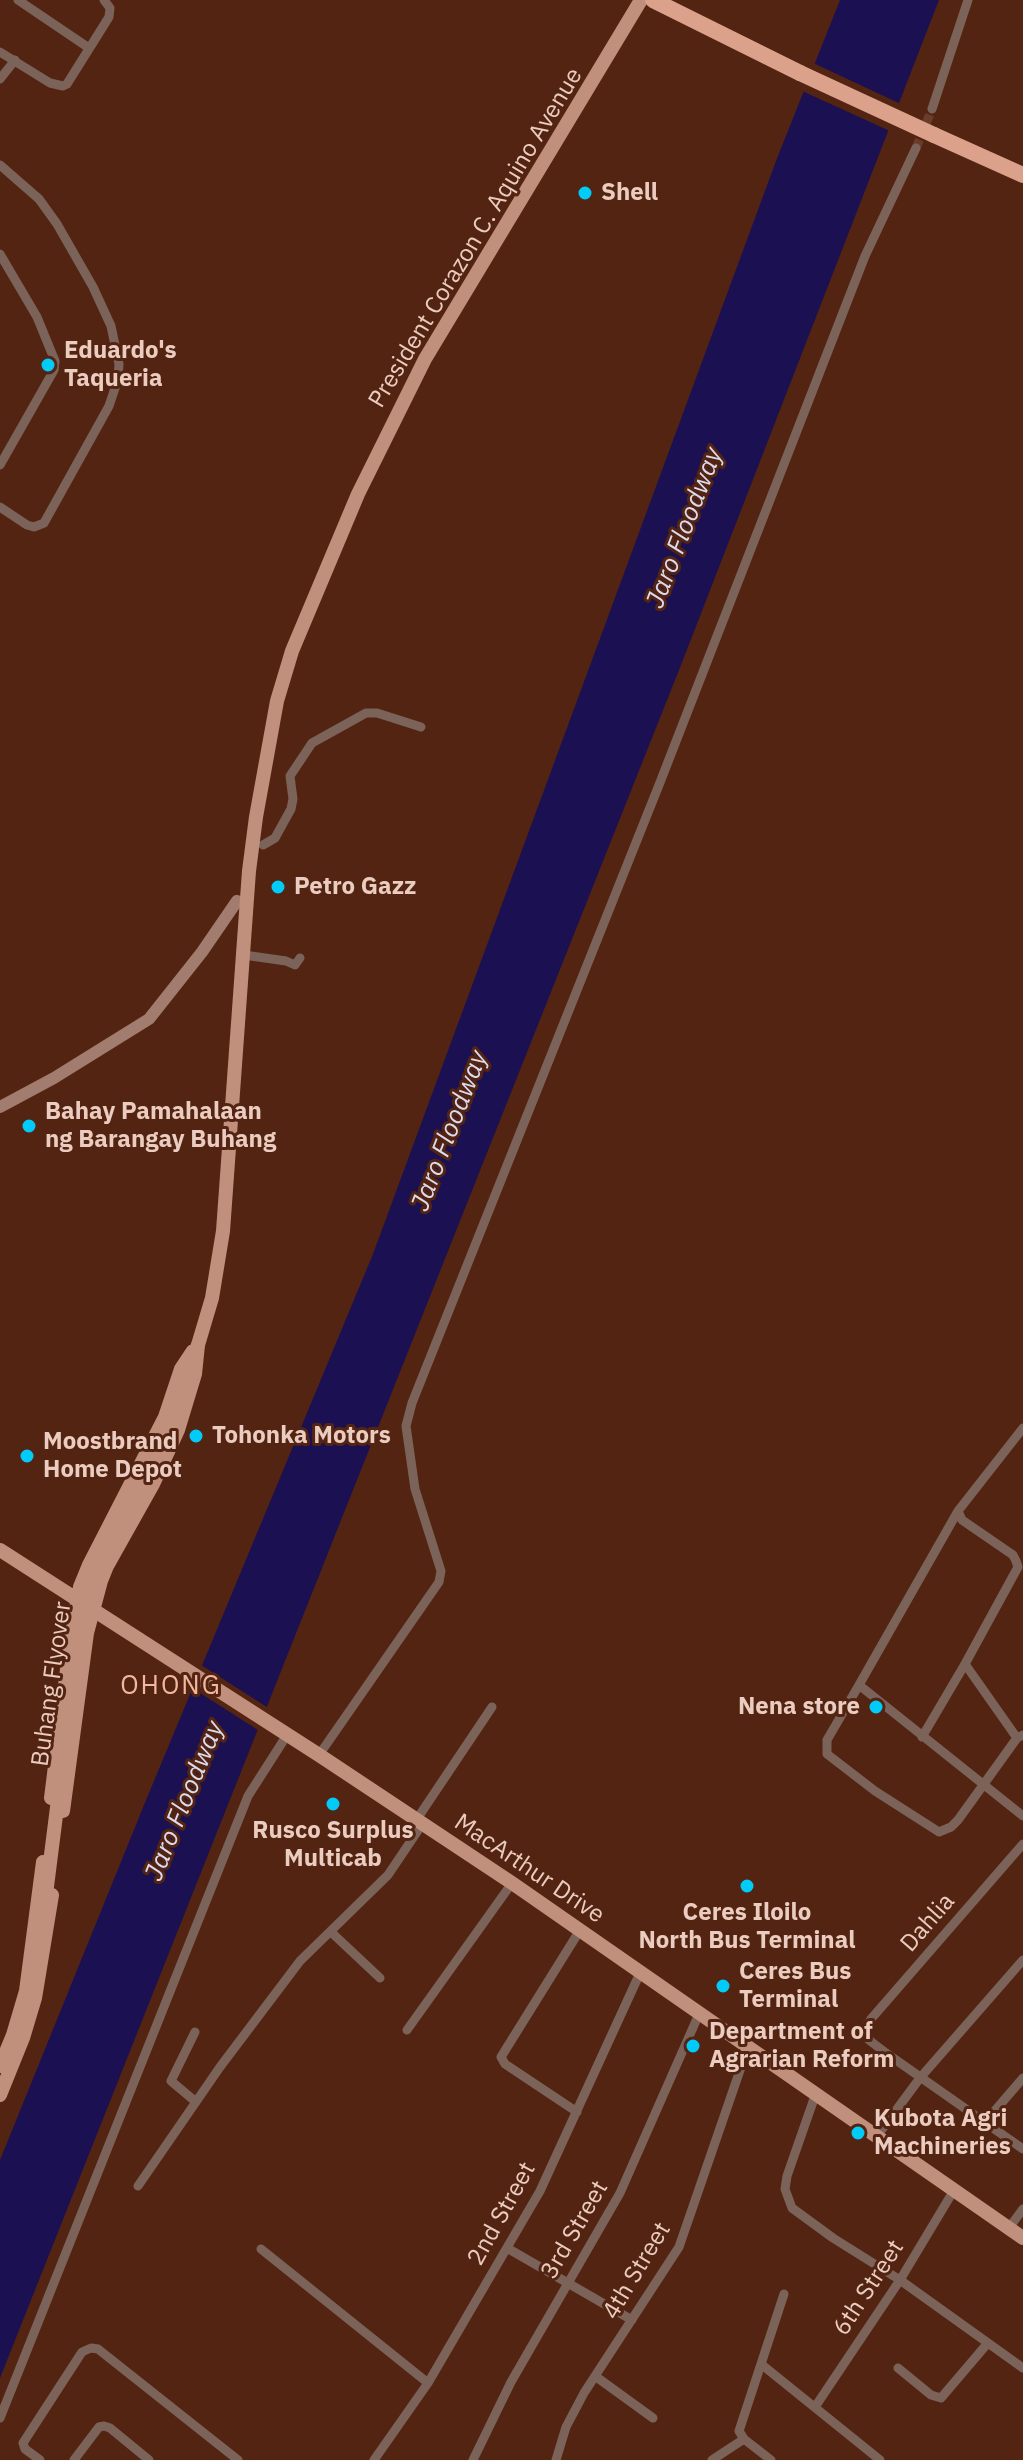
<!DOCTYPE html>
<style>
body{margin:0}
canvas{display:block;background:#532411}
</style>
<canvas width="1023" height="2460"></canvas>
<script>
const ctx = document.querySelector('canvas').getContext('2d');
ctx.lineJoin = 'round';
function fill(path, color) { ctx.fillStyle = color; ctx.fill(path, 'evenodd'); }
const shape = rows => new Path2D(rows.map(r => 'M' + r).join(''));
function strokePath(path, color, width, dash) { ctx.strokeStyle = color; ctx.lineWidth = width; ctx.lineCap = dash ? 'butt' : 'round'; ctx.setLineDash(dash || []); ctx.stroke(path); }
function drawText(font, color, halo, rows, align = 'center') {
  ctx.font = font + ' "IBM Plex Sans",sans-serif'; ctx.lineWidth = 6; ctx.setLineDash([]); ctx.textBaseline = 'middle'; ctx.strokeStyle = halo; ctx.fillStyle = color; for (const [text, x, y, turn = 0] of rows) {
    ctx.save(); ctx.translate(x, y); ctx.rotate((+turn || 0) * Math.PI / 180); ctx.textAlign = isNaN(turn) ? turn : align; if (halo) ctx.strokeText(text, 0, 0); ctx.fillText(text, 0, 0); ctx.restore();
  }
}
const water = shape([
 [840,0,939,0,681,665,0,2378,0,2160,144,1805,373,1254,776,161]
]);
const pier = shape([
 [811,62,903,105,892,132,800,90],
 [198,1663,270,1709,261,1732,189,1686]
]);
const streetTunnel = shape([
 [916,148,932,109]
]);
const street = shape([
 [18,0,89,48],
 [0,52,50,83,63,86,67,84,109,17,110,8,104,0],
 [0,79,15,60],
 [932,109,968,0],
 [0,165,39,199,57,224,93,287,111,326,119,364,118,379,109,406,44,523,34,527,27,525,0,507],
 [0,254,37,317,55,361,54,370,0,465],
 [263,845,275,838,291,809,293,799,290,776,312,743,366,713,377,713,421,727],
 [244,955,286,961,295,965,300,958],
 [1023,1428,958,1511,859,1685,1023,1816],
 [958,1511,962,1520,1013,1555,1016,1561,1018,1567,965,1664,1017,1738],
 [859,1685,827,1740,827,1754,875,1791,939,1832,951,1827,958,1820,1017,1738,1023,1735],
 [922,1737,965,1664],
 [319,1755,439,1582,441,1571,415,1489,406,1426,412,1403,659,785,865,256,916,148],
 [417,1819,492,1707],
 [1023,1844,871,2019,865,2029,869,2040,886,2053,1023,2149],
 [331,1932,380,1978],
 [407,2030,512,1883],
 [195,2032,171,2081,196,2102],
 [816,2093,787,2176,785,2189,792,2208,833,2238,900,2280,1023,2368],
 [577,2112,505,2064,501,2057,580,1930],
 [986,2121,1023,2078],
 [877,2136,920,2078,1023,1960],
 [138,2186,220,2067,300,1961,388,1875,423,1823],
 [1009,2228,1023,2209],
 [507,2248,632,2320],
 [261,2249,428,2383],
 [761,2364,880,2460],
 [898,2368,931,2395,941,2398,987,2344],
 [595,2376,653,2418],
 [815,2407,900,2280,954,2190],
 [0,2418,248,1796,287,1735],
 [40,2460,25,2449,23,2443,82,2352,91,2348,98,2349,238,2460],
 [74,2460,99,2427,104,2426,110,2428,149,2460],
 [374,2460,428,2383,540,2191,640,1973],
 [473,2460,511,2382,620,2193,699,2014],
 [556,2460,566,2427,584,2393,679,2247,748,2047],
 [712,2460,744,2439],
 [771,2460,744,2439,739,2431,784,2294]
]);
const secondary = shape([
 [0,1107,54,1078,149,1019,202,952,237,901]
]);
const primary = shape([
 [0,1550,319,1755,512,1883,1023,2238],
 [51,1798,72,1629,80,1587,89,1565,165,1417,181,1369,193,1351],
 [63,1811,87,1633,101,1581,107,1566,153,1484,178,1430,195,1374,198,1345,212,1298,223,1231,249,871,256,817,277,701,292,651,358,494,425,359,641,0],
 [0,2066,13,2035,26,1991,43,1862],
 [0,2095,23,2038,35,1998,52,1895]
]);
const highway = shape([
 [653,0,800,73],
 [934,135,1023,175]
]);
const primaryBridge = shape([
 [44,1910,79,1634,87,1596,94,1574,166,1436,198,1345]
]);
const highwayBridge = shape([
 [800,73,934,135]
]);
const markers = [
 [585,193,8,"#00cbf9"],
 [48,365,8,"#00cbf9"],
 [278,887,8,"#00cbf9"],
 [29,1126,8,"#00cbf9"],
 [196,1436,8,"#00cbf9"],
 [27,1456,8,"#00cbf9"],
 [876,1707,8,"#00cbf9"],
 [333,1804,8,"#00cbf9"],
 [747,1886,8,"#00cbf9"],
 [723,1986,8,"#00cbf9"],
 [693,2046,8,"#00cbf9"],
 [858,2133,8,"#00cbf9"]
];
const poiNames = [
 ["Shell",601,193],
 ["Eduardo's",64,351],
 ["Taqueria",64,379],
 ["Petro Gazz",294,887],
 ["Bahay Pamahalaan",45,1112],
 ["ng Barangay Buhang",45,1140],
 ["Tohonka Motors",212,1436],
 ["Moostbrand",43,1442],
 ["Home Depot",43,1470],
 ["Nena store",860,1707,"right"],
 ["Rusco Surplus",333,1831,"center"],
 ["Multicab",333,1859,"center"],
 ["Ceres Iloilo",747,1913,"center"],
 ["North Bus Terminal",747,1941,"center"],
 ["Ceres Bus",739,1972],
 ["Terminal",739,2000],
 ["Department of",709,2032],
 ["Agrarian Reform",709,2060],
 ["Kubota Agri",874,2119],
 ["Machineries",874,2147]
];
const streetNames = [
 ["President Corazon C. Aquino Avenue",476,238,-59],
 ["Buhang Flyover",52,1684,-82],
 ["MacArthur Drive",529,1869,34],
 ["Dahlia",928,1923,-49],
 ["2nd Street",502,2214,-61],
 ["3rd Street",575,2230,-60],
 ["4th Street",637,2271,-59],
 ["6th Street",869,2288,-57]
];
const waterNames = [
 ["Jaro Floodway",685,528,-69],
 ["Jaro Floodway",450,1131,-69],
 ["Jaro Floodway",185,1801,-68]
];
const neighbourhoodNames = [
 ["OHONG",171,1686]
];
fill(water, '#1b1052');
fill(pier, '#532411');
strokePath(streetTunnel, '#6a3d2b', 9, [9, 4.5]);
strokePath(street, '#7b6359', 9);
strokePath(secondary, '#a27c6e', 12);
strokePath(primary, '#c0907d', 14);
strokePath(highway, '#dba18b', 16);
strokePath(primaryBridge, '#c0907d', 14);
strokePath(highwayBridge, '#dba18b', 16);
for (const [x, y, r, color] of markers) { const dot = new Path2D(); dot.arc(x, y, r, 0, 2 * Math.PI); ctx.fillStyle = color; ctx.fill(dot); strokePath(dot, '#532411', 3); }
drawText('bold 24px', '#ebccc0', '#532411', poiNames, 'left');
drawText('24px', '#ebccc0', '#532411', streetNames);
drawText('italic 26px', '#dadbf0', '#532411', waterNames);
ctx.letterSpacing = '2px';
drawText('26px', '#f2b7a0', '#532411', neighbourhoodNames);
ctx.letterSpacing = '0px';
</script>
